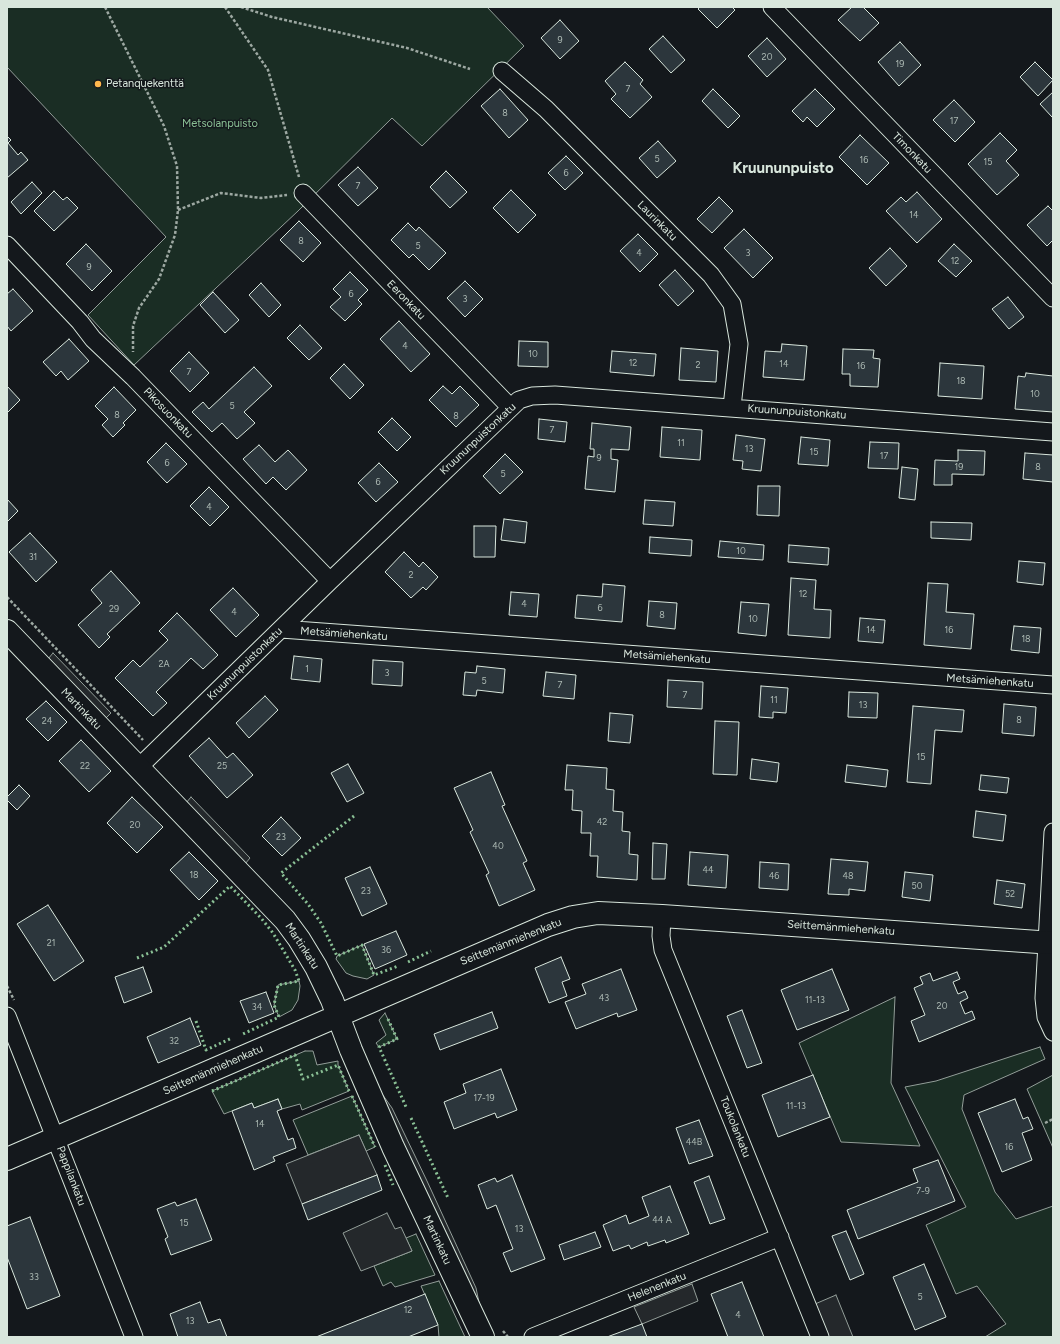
<!DOCTYPE html>
<meta charset="utf-8">
<style>
body{margin:0}
#map{position:relative;width:1060px;height:1344px;overflow:hidden;background:#14181c;font-family:Figtree,sans-serif}
canvas{display:block}
.frame{position:absolute;inset:0;border:8px solid #d8e6dc;pointer-events:none}
</style>
<div id="map">
<canvas width="1060" height="1344"></canvas>
<div class="frame"></div>
</div>
<script>
const ctx = document.querySelector('canvas').getContext('2d');
ctx.lineJoin = 'round';
function fill(path, color) { ctx.fillStyle = color; ctx.fill(path, 'evenodd'); }
const shape = rows => new Path2D(rows.map(r => 'M' + r).join(''));
function strokePath(path, color, width, dash) { ctx.strokeStyle = color; ctx.lineWidth = width; ctx.lineCap = dash ? 'butt' : 'round'; ctx.setLineDash(dash || []); ctx.stroke(path); }
function drawText(font, color, halo, rows, align = 'center') {
  ctx.font = font + ' Figtree,sans-serif'; ctx.lineWidth = 3; ctx.setLineDash([]); ctx.textBaseline = 'middle'; ctx.strokeStyle = halo; ctx.fillStyle = color; for (const [text, x, y, turn = 0] of rows) {
    ctx.save(); ctx.translate(x, y); ctx.rotate((+turn || 0) * Math.PI / 180); ctx.textAlign = isNaN(turn) ? turn : align; if (halo) ctx.strokeText(text, 0, 0); ctx.fillText(text, 0, 0); ctx.restore();
  }
}
const green = shape([
 [7,7,487,7,524,46,422,146,392,118,298,211,134,365,88,315,166,237,7,67,7,7],
 [362,945,374,975,367,979,353,976,346,973,336,959,337,956,362,945],
 [299,981,300,986,298,1000,292,1010,279,1017,274,1005,278,985,299,981],
 [895,997,891,1083,920,1146,841,1142,799,1043,895,997],
 [385,1013,397,1039,379,1047,376,1043,386,1035,379,1020,385,1013],
 [1040,1047,1045,1059,964,1095,962,1109,995,1192,1016,1219,1053,1206,1053,1337,985,1337,1006,1324,977,1286,956,1294,926,1225,966,1207,905,1087,936,1081,1040,1047],
 [305,1051,313,1051,317,1065,338,1061,338,1065,349,1091,302,1110,300,1104,282,1109,278,1099,254,1108,252,1103,224,1114,212,1091,305,1051],
 [1053,1075,1053,1148,1027,1089,1053,1075],
 [352,1096,375,1147,366,1151,359,1135,308,1155,293,1120,352,1096],
 [416,1234,435,1275,395,1287,391,1282,383,1286,374,1266,412,1251,406,1238,416,1234],
 [439,1281,465,1337,439,1337,438,1325,421,1286,439,1281]
]);
const parking = shape([
 [53,653,111,713,105,719,48,659,53,653],
 [191,797,250,858,245,864,186,803,191,797],
 [375,1084,392,1108,427,1181,476,1288,481,1312,375,1084],
 [359,1135,377,1175,302,1204,286,1164,359,1135],
 [387,1213,395,1229,401,1227,412,1251,361,1271,343,1233,387,1213],
 [692,1284,698,1301,642,1324,634,1307,692,1284],
 [836,1295,853,1337,828,1337,815,1304,836,1295]
]);
const building = shape([
 [700,7,732,7,735,10,717,28,698,9,700,7],
 [852,7,863,7,879,23,860,41,838,20,852,7],
 [560,20,579,41,560,59,541,38,560,20],
 [663,36,685,60,671,73,649,49,663,36],
 [767,38,786,59,767,77,748,56,767,38],
 [900,42,921,65,899,86,878,62,900,42],
 [625,62,643,80,640,84,652,97,630,118,611,99,616,94,605,81,625,62],
 [1035,62,1053,80,1038,96,1020,77,1035,62],
 [500,89,528,120,509,138,481,106,500,89],
 [713,89,740,116,728,128,702,101,713,89],
 [815,89,835,109,817,127,807,117,803,122,792,111,815,89],
 [1053,92,1053,116,1052,117,1040,104,1053,92],
 [954,100,975,122,955,142,933,120,954,100],
 [1000,133,1017,150,1006,161,1019,175,997,195,968,164,1000,133],
 [860,135,889,163,867,185,839,157,860,135],
 [7,136,11,140,8,143,18,155,21,152,28,160,7,178,7,136],
 [658,141,676,161,657,178,639,158,658,141],
 [566,156,583,173,565,190,548,173,566,156],
 [358,167,378,188,358,206,338,185,358,167],
 [446,171,467,192,450,208,430,187,446,171],
 [32,182,42,193,21,214,11,202,32,182],
 [511,190,536,215,518,233,493,208,511,190],
 [54,191,63,200,67,197,78,208,54,231,34,211,54,191],
 [917,192,942,219,917,243,886,211,901,197,906,202,917,192],
 [719,197,733,211,712,233,697,219,719,197],
 [1048,206,1053,211,1053,240,1047,246,1027,225,1048,206],
 [299,221,321,243,303,262,280,240,299,221],
 [408,223,416,231,419,227,446,253,429,270,413,254,409,258,391,240,408,223],
 [744,229,773,258,753,278,724,248,744,229],
 [638,234,658,254,640,272,620,251,638,234],
 [86,244,112,271,92,291,66,264,86,244],
 [954,244,972,261,956,277,938,261,954,244],
 [890,248,907,266,886,286,869,268,890,248],
 [675,270,694,291,678,306,659,285,675,270],
 [350,272,368,290,358,300,362,304,345,321,330,307,341,297,333,289,350,272],
 [465,281,483,299,465,317,447,298,465,281],
 [261,283,281,305,269,317,249,295,261,283],
 [13,289,33,311,11,331,7,326,7,294,13,289],
 [213,292,239,320,225,333,200,305,213,292],
 [1008,297,1024,317,1009,329,992,309,1008,297],
 [399,321,430,354,411,372,380,339,399,321],
 [300,325,322,348,309,360,287,338,300,325],
 [69,339,89,361,68,380,61,371,56,376,43,362,69,339],
 [519,341,548,342,548,367,518,366,519,341],
 [782,344,807,346,804,380,763,377,765,351,781,352,782,344],
 [681,348,718,351,716,382,679,380,681,348],
 [843,349,874,350,873,358,880,359,878,387,850,386,850,374,842,374,843,349],
 [612,351,656,354,654,376,610,372,612,351],
 [189,352,209,373,190,392,170,371,189,352],
 [940,363,984,366,982,399,938,396,940,363],
 [344,364,364,385,350,399,330,378,344,364],
 [254,367,272,386,244,412,255,423,237,439,222,423,212,432,192,412,203,402,209,409,254,367],
 [1026,373,1053,376,1053,412,1015,409,1018,376,1025,377,1026,373],
 [7,386,20,400,7,413,7,386],
 [443,386,452,394,460,386,479,405,456,427,429,400,443,386],
 [114,387,136,410,123,423,125,425,113,437,102,425,108,419,95,406,114,387],
 [392,418,411,437,397,451,378,432,392,418],
 [539,419,567,422,565,442,538,439,539,419],
 [592,423,631,427,629,450,611,449,611,459,618,460,615,492,585,489,588,456,594,457,594,449,590,449,592,423],
 [662,427,702,430,700,460,660,457,662,427],
 [736,435,765,439,761,471,742,469,743,461,733,460,736,435],
 [801,437,830,440,828,466,798,464,801,437],
 [870,442,899,443,898,469,868,468,870,442],
 [166,443,187,464,167,483,147,462,166,443],
 [259,445,275,462,288,450,307,470,286,490,273,477,266,484,243,459,259,445],
 [958,450,985,451,984,475,952,474,952,485,934,485,935,460,958,461,958,450],
 [1025,453,1053,455,1053,482,1023,479,1025,453],
 [505,454,523,472,500,494,483,476,505,454],
 [379,463,398,482,376,502,358,483,379,463],
 [902,467,918,469,915,500,899,498,902,467],
 [758,486,780,486,779,516,757,515,758,486],
 [209,487,229,507,210,526,190,506,209,487],
 [7,499,18,511,7,522,7,499],
 [645,500,675,502,673,526,643,524,645,500],
 [504,519,527,522,525,543,501,540,504,519],
 [931,522,972,523,971,540,931,538,931,522],
 [474,526,496,526,495,557,474,557,474,526],
 [30,533,57,562,36,582,9,552,30,533],
 [650,537,692,540,691,556,649,553,650,537],
 [720,541,764,545,763,560,718,557,720,541],
 [789,545,829,548,828,565,788,562,789,545],
 [404,552,419,567,423,562,438,577,426,590,423,587,411,598,385,572,404,552],
 [1019,561,1045,563,1043,585,1017,582,1019,561],
 [111,571,140,603,107,634,110,637,99,648,78,625,102,603,91,590,111,571],
 [791,578,816,580,814,609,831,610,830,638,788,635,791,578],
 [928,583,948,584,946,612,974,614,971,649,924,645,928,583],
 [603,584,625,586,622,622,575,618,577,595,602,597,603,584],
 [233,588,259,615,236,637,210,610,233,588],
 [511,592,539,594,537,617,509,615,511,592],
 [649,601,677,603,675,629,647,626,649,601],
 [741,602,769,604,766,636,738,633,741,602],
 [177,613,218,655,203,669,191,658,156,692,167,703,153,716,115,678,133,660,140,667,168,640,159,631,177,613],
 [860,618,885,620,883,643,858,641,860,618],
 [1014,626,1041,628,1039,653,1011,650,1014,626],
 [294,656,322,659,320,682,291,679,294,656],
 [373,660,403,662,402,686,372,684,373,660],
 [477,666,505,669,503,693,477,690,476,696,463,695,465,672,476,673,477,666],
 [546,672,576,675,574,699,543,696,546,672],
 [668,680,703,682,702,709,667,707,668,680],
 [761,686,788,688,786,713,773,712,773,718,759,717,761,686],
 [849,692,878,693,877,718,848,717,849,692],
 [265,696,278,710,249,738,236,723,265,696],
 [46,701,67,722,48,741,26,719,46,701],
 [1004,704,1036,707,1034,736,1002,733,1004,704],
 [913,706,964,710,962,732,935,730,931,784,907,782,913,706],
 [610,713,633,715,630,743,608,741,610,713],
 [715,721,739,722,737,775,713,774,715,721],
 [209,738,227,758,233,753,253,775,227,798,189,756,209,738],
 [81,740,111,771,89,792,59,761,81,740],
 [752,759,779,763,777,782,750,779,752,759],
 [348,764,364,793,347,802,331,773,348,764],
 [567,765,607,768,606,789,614,790,613,811,623,812,622,831,630,832,629,854,638,855,637,880,597,877,598,856,590,856,591,833,581,833,582,811,572,810,573,790,565,790,567,765],
 [847,765,888,770,886,787,845,782,847,765],
 [491,772,505,805,502,806,527,861,523,863,535,890,499,906,486,875,489,873,470,832,473,830,454,788,491,772],
 [981,775,1009,778,1007,793,979,790,981,775],
 [19,785,30,796,17,810,7,800,7,797,19,785],
 [132,797,163,827,137,853,107,823,132,797],
 [976,811,1006,815,1003,841,973,837,976,811],
 [281,817,301,838,282,856,262,836,281,817],
 [653,843,667,844,665,879,652,879,653,843],
 [189,852,218,881,199,900,170,870,189,852],
 [690,852,728,855,726,888,688,885,690,852],
 [831,859,868,862,865,891,849,889,849,895,828,894,831,859],
 [760,862,789,864,788,890,759,888,760,862],
 [370,867,387,904,362,916,345,878,370,867],
 [905,872,933,875,930,901,902,897,905,872],
 [997,880,1025,884,1022,908,994,904,997,880],
 [48,905,84,961,54,981,17,924,48,905],
 [396,931,407,955,375,969,364,944,396,931],
 [561,957,570,979,562,982,567,996,549,1003,535,968,561,957],
 [143,967,152,992,124,1003,115,977,143,967],
 [621,969,637,1010,618,1017,617,1013,576,1029,565,1002,586,994,582,984,621,969],
 [832,969,849,1010,797,1030,781,990,832,969],
 [957,972,960,979,953,982,958,994,965,991,968,998,960,1002,965,1014,972,1011,975,1019,919,1042,911,1021,925,1015,914,988,923,984,920,977,930,973,933,981,957,972],
 [266,992,274,1013,249,1023,240,1001,266,992],
 [742,1010,762,1063,747,1068,727,1016,742,1010],
 [492,1012,498,1028,440,1050,434,1034,492,1012],
 [190,1018,201,1045,158,1063,147,1037,190,1018],
 [501,1069,517,1110,497,1118,495,1113,454,1129,444,1102,466,1093,463,1084,501,1069],
 [813,1075,830,1117,778,1137,762,1095,813,1075],
 [278,1099,282,1109,277,1111,288,1140,293,1138,296,1148,273,1157,275,1161,254,1170,232,1111,252,1103,254,1108,278,1099],
 [1015,1099,1023,1119,1028,1117,1033,1129,1022,1133,1032,1160,1002,1172,978,1113,1015,1099],
 [699,1120,713,1156,689,1164,676,1128,699,1120],
 [938,1160,955,1201,858,1239,847,1210,918,1182,913,1169,938,1160],
 [377,1175,382,1190,308,1220,302,1204,377,1175],
 [512,1175,545,1259,511,1272,503,1253,513,1249,496,1205,487,1209,478,1185,495,1178,497,1182,512,1175],
 [709,1176,725,1219,710,1224,694,1182,709,1176],
 [670,1186,689,1234,666,1243,665,1240,648,1246,647,1242,631,1249,629,1245,613,1251,603,1225,626,1215,629,1224,649,1216,642,1197,670,1186],
 [196,1199,212,1240,171,1255,165,1239,168,1237,157,1209,175,1202,177,1206,196,1199],
 [30,1217,60,1296,27,1309,7,1257,7,1226,30,1217],
 [846,1231,864,1274,850,1280,832,1236,846,1231],
 [595,1232,601,1247,564,1260,559,1245,595,1232],
 [924,1264,946,1317,915,1330,893,1277,924,1264],
 [742,1282,764,1337,728,1337,711,1294,742,1282],
 [425,1294,438,1325,408,1337,316,1337,425,1294],
 [200,1302,208,1323,220,1319,227,1337,178,1337,170,1314,200,1302],
 [642,1324,647,1337,607,1337,642,1324]
]);
const path = shape([
 [105,7,164,126,177,166,178,210,175,235,159,279,139,308,133,326,133,352],
 [225,7,268,70,299,177],
 [241,7,272,17,407,48,470,69],
 [178,210,221,193,261,198,287,195],
 [7,597,143,740],
 [7,986,14,1000],
 [1045,1123,1053,1119],
 [503,1331,508,1337]
]);
const street = shape([
 [772,7,1053,298],
 [502,71,546,109,711,275,732,304,739,344,732,407],
 [303,193,510,407],
 [7,245,80,322,93,339,133,377,330,581],
 [281,629,1053,685],
 [138,768,330,581,519,400,532,396,555,395,1053,432],
 [1053,832,1044,998,1046,1017,1053,1032],
 [662,916,661,936,663,950,820,1337],
 [7,1016,134,1337],
 [533,1337,780,1237]
]);
const secondary = shape([
 [7,631,285,920,299,939,316,967,332,1000,351,1050,393,1147,483,1337],
 [7,1159,548,925,573,917,598,913,662,916,1053,943]
]);
const hedge = shape([
 [354,816,281,873,308,904,321,923,337,956,362,945,374,975,398,966],
 [137,958,164,947,230,886,261,918,273,933,295,970,299,981,278,985,274,1005,279,1017,243,1034],
 [408,962,431,951],
 [388,1019,397,1039,379,1047,407,1109],
 [196,1021,206,1050,232,1038],
 [212,1091,295,1055,303,1079,338,1065,349,1091],
 [352,1096,375,1147],
 [411,1118,448,1198],
 [385,1165,393,1185]
]);
const markers = [
 [98,84,4,"#ffb74d"]
];
const numberNames = [
 ["9",560,40],
 ["20",767,57],
 ["19",900,64],
 ["7",628,89],
 ["8",505,113],
 ["17",954,121],
 ["5",657,159],
 ["16",864,160],
 ["15",988,162],
 ["6",566,173],
 ["7",358,186],
 ["14",914,215],
 ["8",301,241],
 ["5",418,246],
 ["4",639,253],
 ["3",748,253],
 ["12",955,261],
 ["9",89,267],
 ["6",351,294],
 ["3",465,299],
 ["4",405,346],
 ["10",533,354],
 ["12",633,363],
 ["14",784,364],
 ["2",698,365],
 ["16",861,366],
 ["7",189,372],
 ["18",961,381],
 ["10",1035,394],
 ["5",232,406],
 ["8",117,415],
 ["8",456,416],
 ["7",552,430],
 ["11",681,443],
 ["13",749,449],
 ["15",814,452],
 ["17",884,456],
 ["9",599,458],
 ["6",167,463],
 ["19",959,467],
 ["8",1038,467],
 ["5",503,474],
 ["6",378,482],
 ["4",209,507],
 ["10",741,551],
 ["31",33,557],
 ["2",411,575],
 ["12",803,594],
 ["4",524,604],
 ["6",600,608],
 ["29",114,609],
 ["4",234,612],
 ["8",662,615],
 ["10",753,619],
 ["14",871,630],
 ["16",949,630],
 ["18",1026,639],
 ["2A",164,664],
 ["1",307,669],
 ["3",387,673],
 ["5",484,681],
 ["7",560,685],
 ["7",685,695],
 ["11",774,700],
 ["13",863,705],
 ["8",1019,720],
 ["24",47,721],
 ["15",921,757],
 ["22",85,766],
 ["25",222,766],
 ["42",602,822],
 ["20",135,825],
 ["23",281,837],
 ["40",498,846],
 ["44",708,870],
 ["18",194,875],
 ["46",774,876],
 ["48",848,876],
 ["50",917,886],
 ["23",366,891],
 ["52",1010,894],
 ["21",51,943],
 ["36",386,950],
 ["43",604,998],
 ["11-13",815,1000],
 ["20",942,1006],
 ["34",257,1007],
 ["32",174,1041],
 ["17-19",484,1098],
 ["11-13",796,1106],
 ["14",260,1124],
 ["44B",694,1142],
 ["16",1009,1147],
 ["7-9",923,1191],
 ["44 A",662,1220],
 ["15",184,1223],
 ["13",519,1229],
 ["33",34,1277],
 ["5",920,1297],
 ["12",408,1310],
 ["4",738,1315],
 ["13",190,1321]
];
const poiNames = [
 ["Petanquekenttä",106,84]
];
const parkNames = [
 ["Metsolanpuisto",220,124]
];
const streetNames = [
 ["Timonkatu",912,153,46],
 ["Laurinkatu",657,221,45],
 ["Eeronkatu",406,300,46],
 ["Kruununpuistonkatu",797,412,4],
 ["Pikosuonkatu",168,413,46],
 ["Kruununpuistonkatu",478,439,-43],
 ["Metsämiehenkatu",344,634,4],
 ["Metsämiehenkatu",667,657,4],
 ["Kruununpuistonkatu",245,664,-44],
 ["Metsämiehenkatu",990,681,4],
 ["Martinkatu",81,709,46],
 ["Seittemänmiehenkatu",841,928,4],
 ["Seittemänmiehenkatu",511,942,-22],
 ["Martinkatu",302,946,57],
 ["Seittemänmiehenkatu",213,1070,-24],
 ["Toukolankatu",735,1127,68],
 ["Pappilankatu",71,1176,69],
 ["Martinkatu",437,1240,65],
 ["Helenenkatu",657,1287,-22]
];
const districtNames = [
 ["Kruununpuisto",783,169]
];
fill(green, '#1a2d24');
strokePath(green, '#939e99', 1);
fill(parking, '#24282b');
strokePath(parking, '#939e99', 1);
fill(building, '#2c363c');
strokePath(building, '#d8e6dc', 1);
strokePath(street, '#d8e6dc', 19);
strokePath(secondary, '#d8e6dc', 24);
strokePath(path, '#9da8a2', 2.5, [3, 2]);
strokePath(street, '#14181c', 17);
strokePath(secondary, '#14181c', 22);
strokePath(hedge, '#8ac095', 3, [2, 3]);
for (const [x, y, r, color] of markers) { const dot = new Path2D(); dot.arc(x, y, r, 0, 2 * Math.PI); ctx.fillStyle = color; ctx.fill(dot); strokePath(dot, '#14181c', 1.5); }
drawText('9px', '#adbab4', null, numberNames);
drawText('11px', '#d8e6dc', '#14181c', poiNames, 'left');
drawText('11px', '#8ac095', '#14181c', parkNames);
drawText('11px', '#d8e6dc', '#14181c', streetNames);
drawText('bold 15px', '#d8e6dc', '#14181c', districtNames);
</script>
